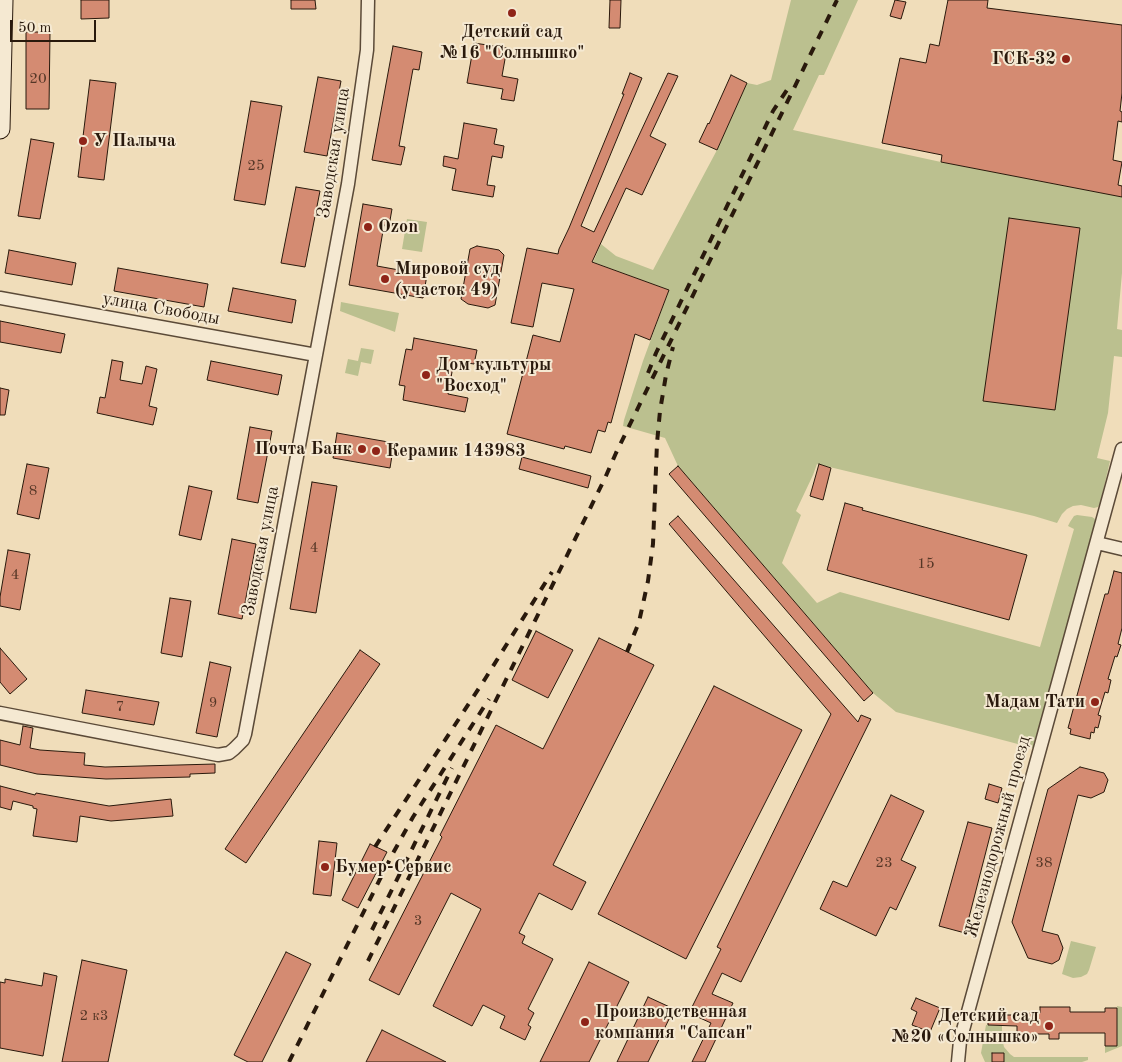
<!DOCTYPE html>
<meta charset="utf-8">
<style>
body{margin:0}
#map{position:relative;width:1122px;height:1062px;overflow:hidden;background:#f0ddba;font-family:"Old Standard TT",serif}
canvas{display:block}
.scale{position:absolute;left:10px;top:20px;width:86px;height:22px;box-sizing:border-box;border:2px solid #29190c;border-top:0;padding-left:6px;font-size:15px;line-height:18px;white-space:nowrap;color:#29190c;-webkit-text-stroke:4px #f5e9d2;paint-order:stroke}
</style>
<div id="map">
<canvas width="1122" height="1062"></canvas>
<div class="scale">50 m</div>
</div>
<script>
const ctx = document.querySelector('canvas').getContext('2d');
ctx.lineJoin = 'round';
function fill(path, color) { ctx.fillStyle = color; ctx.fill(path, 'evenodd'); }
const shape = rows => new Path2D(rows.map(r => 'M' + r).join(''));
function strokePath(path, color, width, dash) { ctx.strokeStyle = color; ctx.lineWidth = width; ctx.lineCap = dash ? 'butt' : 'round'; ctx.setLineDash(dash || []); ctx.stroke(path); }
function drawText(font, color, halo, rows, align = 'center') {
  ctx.font = font + ' "Old Standard TT",serif'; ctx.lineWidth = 4; ctx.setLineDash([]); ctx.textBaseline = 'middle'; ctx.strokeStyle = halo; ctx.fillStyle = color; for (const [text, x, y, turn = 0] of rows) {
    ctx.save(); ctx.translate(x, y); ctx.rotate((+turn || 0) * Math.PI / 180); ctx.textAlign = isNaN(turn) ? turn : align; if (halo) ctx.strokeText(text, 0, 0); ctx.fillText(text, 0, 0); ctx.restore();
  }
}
const green = shape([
 [791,0,858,0,824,75,819,75,793,130,941,162,1122,197,1122,273,1117,329,1122,330,1122,357,1114,356,1108,413,1097,458,1110,461,1100,504,1098,507,1094,508,1081,505,1073,506,1067,509,1062,514,1057,523,1034,516,817,464,813,475,796,511,801,515,782,563,817,603,840,592,1040,647,1074,529,1068,526,1070,522,1074,516,1077,515,1092,517,1095,519,1096,523,1033,748,896,712,873,693,678,466,665,438,623,426,624,420,643,361,669,290,593,262,594,260,601,244,616,256,653,270,717,150,747,83,757,85,771,80],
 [407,219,427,222,422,252,402,249],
 [341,302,399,313,395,332,340,311],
 [361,348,374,350,371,364,361,362,358,376,345,373,348,359,358,361],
 [1071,941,1096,947,1089,970,1087,974,1081,977,1073,978,1062,974],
 [1117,1006,1122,1007,1122,1046,1105,1053,1105,1046,1117,1046,1117,1036,1105,1035,1105,1019,1117,1019],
 [986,1025,1002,1025,1002,1038,1004,1047,1010,1054,1014,1057,1088,1057,1088,1060,1082,1062,1004,1062,1004,1053,992,1053,992,1062,985,1062,981,1053]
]);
const building = shape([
 [81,0,109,0,109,18,81,19,81,0],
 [291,0,315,0,316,9,291,9,291,0],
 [610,0,621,0,620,28,609,28,610,0],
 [895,0,906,2,901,19,890,16,895,0],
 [948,0,988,0,987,8,1122,25,1122,93,1120,111,1122,112,1122,122,1118,121,1113,160,1122,162,1118,185,1122,186,1122,197,941,162,942,155,882,143,900,58,926,63,930,44,939,46,948,0],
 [26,32,50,32,49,109,26,109,26,32],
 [474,43,507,48,502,76,518,79,514,101,501,99,503,89,467,83,474,43],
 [393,46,422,52,419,70,413,69,399,146,405,147,401,165,372,160,393,46],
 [630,73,642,78,581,226,594,232,668,73,678,76,650,136,666,144,642,195,626,188,592,262,669,290,650,340,635,334,611,423,608,422,605,432,598,430,591,453,565,446,564,449,507,434,533,335,560,342,574,289,542,283,533,327,511,323,527,248,558,254,559,249,569,228,624,94,622,94,630,73],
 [731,75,747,83,717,150,699,142,708,123,709,124,731,75],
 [318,77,341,81,327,156,304,152,318,77],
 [90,80,116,83,104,180,78,177,90,80],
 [251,101,282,106,265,205,234,200,251,101],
 [464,123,497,129,494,144,504,146,502,158,492,156,487,185,495,186,493,197,452,190,456,169,443,166,444,156,458,159,464,123],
 [31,139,54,143,40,219,18,216,31,139],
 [296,187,320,191,305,267,281,263,296,187],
 [363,204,392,209,389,226,384,225,377,266,410,272,411,266,428,269,423,298,349,285,363,204],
 [1009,218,1080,228,1055,410,983,401,1009,218],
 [477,246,499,250,504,255,495,305,488,308,468,304,461,299,470,249,477,246],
 [9,250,76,263,72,285,5,273,9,250],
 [118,268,208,284,204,307,114,291,118,268],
 [233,288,296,300,292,323,228,311,233,288],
 [0,321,65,334,61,353,0,342,0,321],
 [414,338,477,350,474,364,454,361,448,394,468,398,465,412,403,400,405,386,399,385,406,349,412,350,414,338],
 [112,360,123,362,120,380,142,384,146,366,157,369,149,406,157,408,153,425,97,413,100,397,105,398,112,360],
 [211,361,282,375,278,395,207,380,211,361],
 [0,388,9,390,5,415,0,415,0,388],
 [250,427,272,431,258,503,237,499,250,427],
 [337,433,394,443,390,468,333,458,337,433],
 [522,457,591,476,588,488,519,469,522,457],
 [27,464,49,468,39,519,17,514,27,464],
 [819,464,831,468,823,500,810,496,819,464],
 [678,466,873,693,864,701,669,474,678,466],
 [312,482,337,486,316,613,290,609,312,482],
 [189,486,212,491,201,540,179,535,189,486],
 [845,503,863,508,862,510,1027,555,1009,620,827,570,845,503],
 [678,516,858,722,861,715,871,719,741,982,722,973,712,994,733,1003,705,1062,692,1062,711,1023,689,1013,721,949,717,947,831,714,669,524,678,516],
 [232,539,256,544,242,619,218,614,232,539],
 [8,550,30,554,20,610,0,606,0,597,8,550],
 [1114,571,1122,573,1122,628,1118,644,1121,645,1117,657,1115,656,1108,679,1111,680,1108,693,1105,692,1098,715,1101,716,1098,728,1095,727,1094,733,1091,732,1090,739,1070,734,1071,729,1068,728,1105,594,1108,594,1114,571],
 [170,598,191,601,182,657,161,653,170,598],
 [536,631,573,650,548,698,512,680,536,631],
 [599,638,654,665,553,865,586,882,572,910,539,893,519,933,525,936,522,943,553,959,528,1009,534,1013,528,1025,531,1027,525,1040,500,1028,505,1016,483,1005,472,1026,433,1006,481,909,451,893,399,995,369,980,442,837,440,835,496,725,543,749,599,638],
 [0,648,27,679,10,694,0,682,0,648],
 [360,650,380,664,246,863,225,849,360,650],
 [210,662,231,667,217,737,196,733,210,662],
 [714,686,802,730,686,959,598,914,714,686],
 [86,690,159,702,154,725,82,713,86,690],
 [23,726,33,728,30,748,40,750,85,753,84,765,105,767,215,764,215,773,190,774,190,777,106,779,37,774,0,765,0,740,20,745,23,726],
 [1080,767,1104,773,1108,780,1104,792,1091,798,1078,795,1042,931,1058,935,1063,948,1059,960,1052,964,1028,958,1012,922,1048,789,1080,767],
 [989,784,1002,788,998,803,985,799,989,784],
 [0,786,35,795,36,793,109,806,171,799,173,816,111,821,80,816,77,842,33,836,37,809,33,808,33,806,13,801,11,810,0,807,0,786],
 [891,795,924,811,901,860,916,867,896,910,890,907,876,936,820,909,833,881,847,887,891,795],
 [968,822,992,828,965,933,939,926,968,822],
 [319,841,337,843,331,896,313,894,319,841],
 [370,844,387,852,358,908,342,900,370,844],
 [286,952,311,964,262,1062,248,1062,234,1055,286,952],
 [82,960,127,970,108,1062,62,1062,82,960],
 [589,962,629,982,589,1062,540,1062,589,962],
 [44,973,57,976,43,1056,0,1048,0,982,5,983,5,979,42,986,44,973],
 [648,997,674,1009,648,1062,617,1062,648,997],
 [916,998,940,1008,930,1032,912,1025,917,1012,911,1009,916,998],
 [1040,1007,1070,1007,1070,1012,1105,1012,1105,1008,1117,1008,1117,1046,1105,1046,1105,1033,1059,1033,1059,1039,1049,1039,1049,1034,1017,1034,1017,1026,988,1025,988,1015,1017,1015,1017,1013,1040,1013,1040,1007],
 [382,1030,446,1062,366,1062,382,1030],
 [992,1053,1004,1053,1004,1062,992,1062,992,1053]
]);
const minor = shape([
 [0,298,316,355],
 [1097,543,1122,549],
 [0,713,218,755,229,753,234,749,243,740,245,734,348,184,367,50,368,0],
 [958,1062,960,1041,1122,449]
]);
const secondary = shape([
 [0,129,3,0]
]);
const rail = shape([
 [648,373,656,353,773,111,787,90],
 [627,652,639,622,648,581,653,544,657,443,660,411,666,375,673,347],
 [375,847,485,679,552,572],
 [372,930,452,768],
 [368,961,605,478,616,453,837,0],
 [289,1062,392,855,413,817,489,699]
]);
const markers = [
 [512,13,5,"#8f2418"],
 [1066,59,5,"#8f2418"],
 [83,141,5,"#8f2418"],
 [368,227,5,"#8f2418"],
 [385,279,5,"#8f2418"],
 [426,375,5,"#8f2418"],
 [362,449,5,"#8f2418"],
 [376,451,5,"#8f2418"],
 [1095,702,5,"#8f2418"],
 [325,867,5,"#8f2418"],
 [585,1022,5,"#8f2418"],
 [1049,1026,5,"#8f2418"]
];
const numberNames = [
 ["20",38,79],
 ["25",256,166],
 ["8",33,491],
 ["4",314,548],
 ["15",926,564],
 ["4",15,575],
 ["9",213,703],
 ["7",120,707],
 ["23",884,863],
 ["38",1044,863],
 ["3",418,921],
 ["2 к3",94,1016]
];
const poiNames = [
 ["Детский сад",512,32,"center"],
 ["№16 \"Солнышко\"",512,53,"center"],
 ["ГСК-32",1056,59,"right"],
 ["У Палыча",93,141],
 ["Ozon",378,227],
 ["Мировой суд",395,269],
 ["(участок 49)",395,290],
 ["Дом культуры",436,365],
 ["\"Восход\"",436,386],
 ["Почта Банк",352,449,"right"],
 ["Керамик 143983",386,451],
 ["Мадам Тати",1085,702,"right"],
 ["Бумер-Сервис",335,867],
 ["Производственная",595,1012],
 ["компания \"Сапсан\"",595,1033],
 ["Детский сад",1039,1016,"right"],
 ["№20 «Солнышко»",1039,1037,"right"]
];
const streetNames = [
 ["Заводская улица",334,153,-81],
 ["улица Свободы",161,309,10],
 ["Заводская улица",261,551,-79],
 ["Железнодорожный проезд",998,837,-75]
];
fill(green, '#bbc08f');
fill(building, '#d48b72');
strokePath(building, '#29190c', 1);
strokePath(minor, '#5b4a38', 15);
strokePath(secondary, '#29190c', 21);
strokePath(minor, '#f5e9d2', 12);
strokePath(secondary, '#f5e9d2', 19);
strokePath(rail, '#29190c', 4, [9, 9]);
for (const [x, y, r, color] of markers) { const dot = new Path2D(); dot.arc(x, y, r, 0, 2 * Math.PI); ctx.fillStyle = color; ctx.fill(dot); strokePath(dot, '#f5e9d2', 2); }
drawText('15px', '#543626', null, numberNames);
drawText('bold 18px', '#29190c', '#f5e9d2', poiNames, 'left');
drawText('18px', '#29190c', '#f5e9d2', streetNames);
</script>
